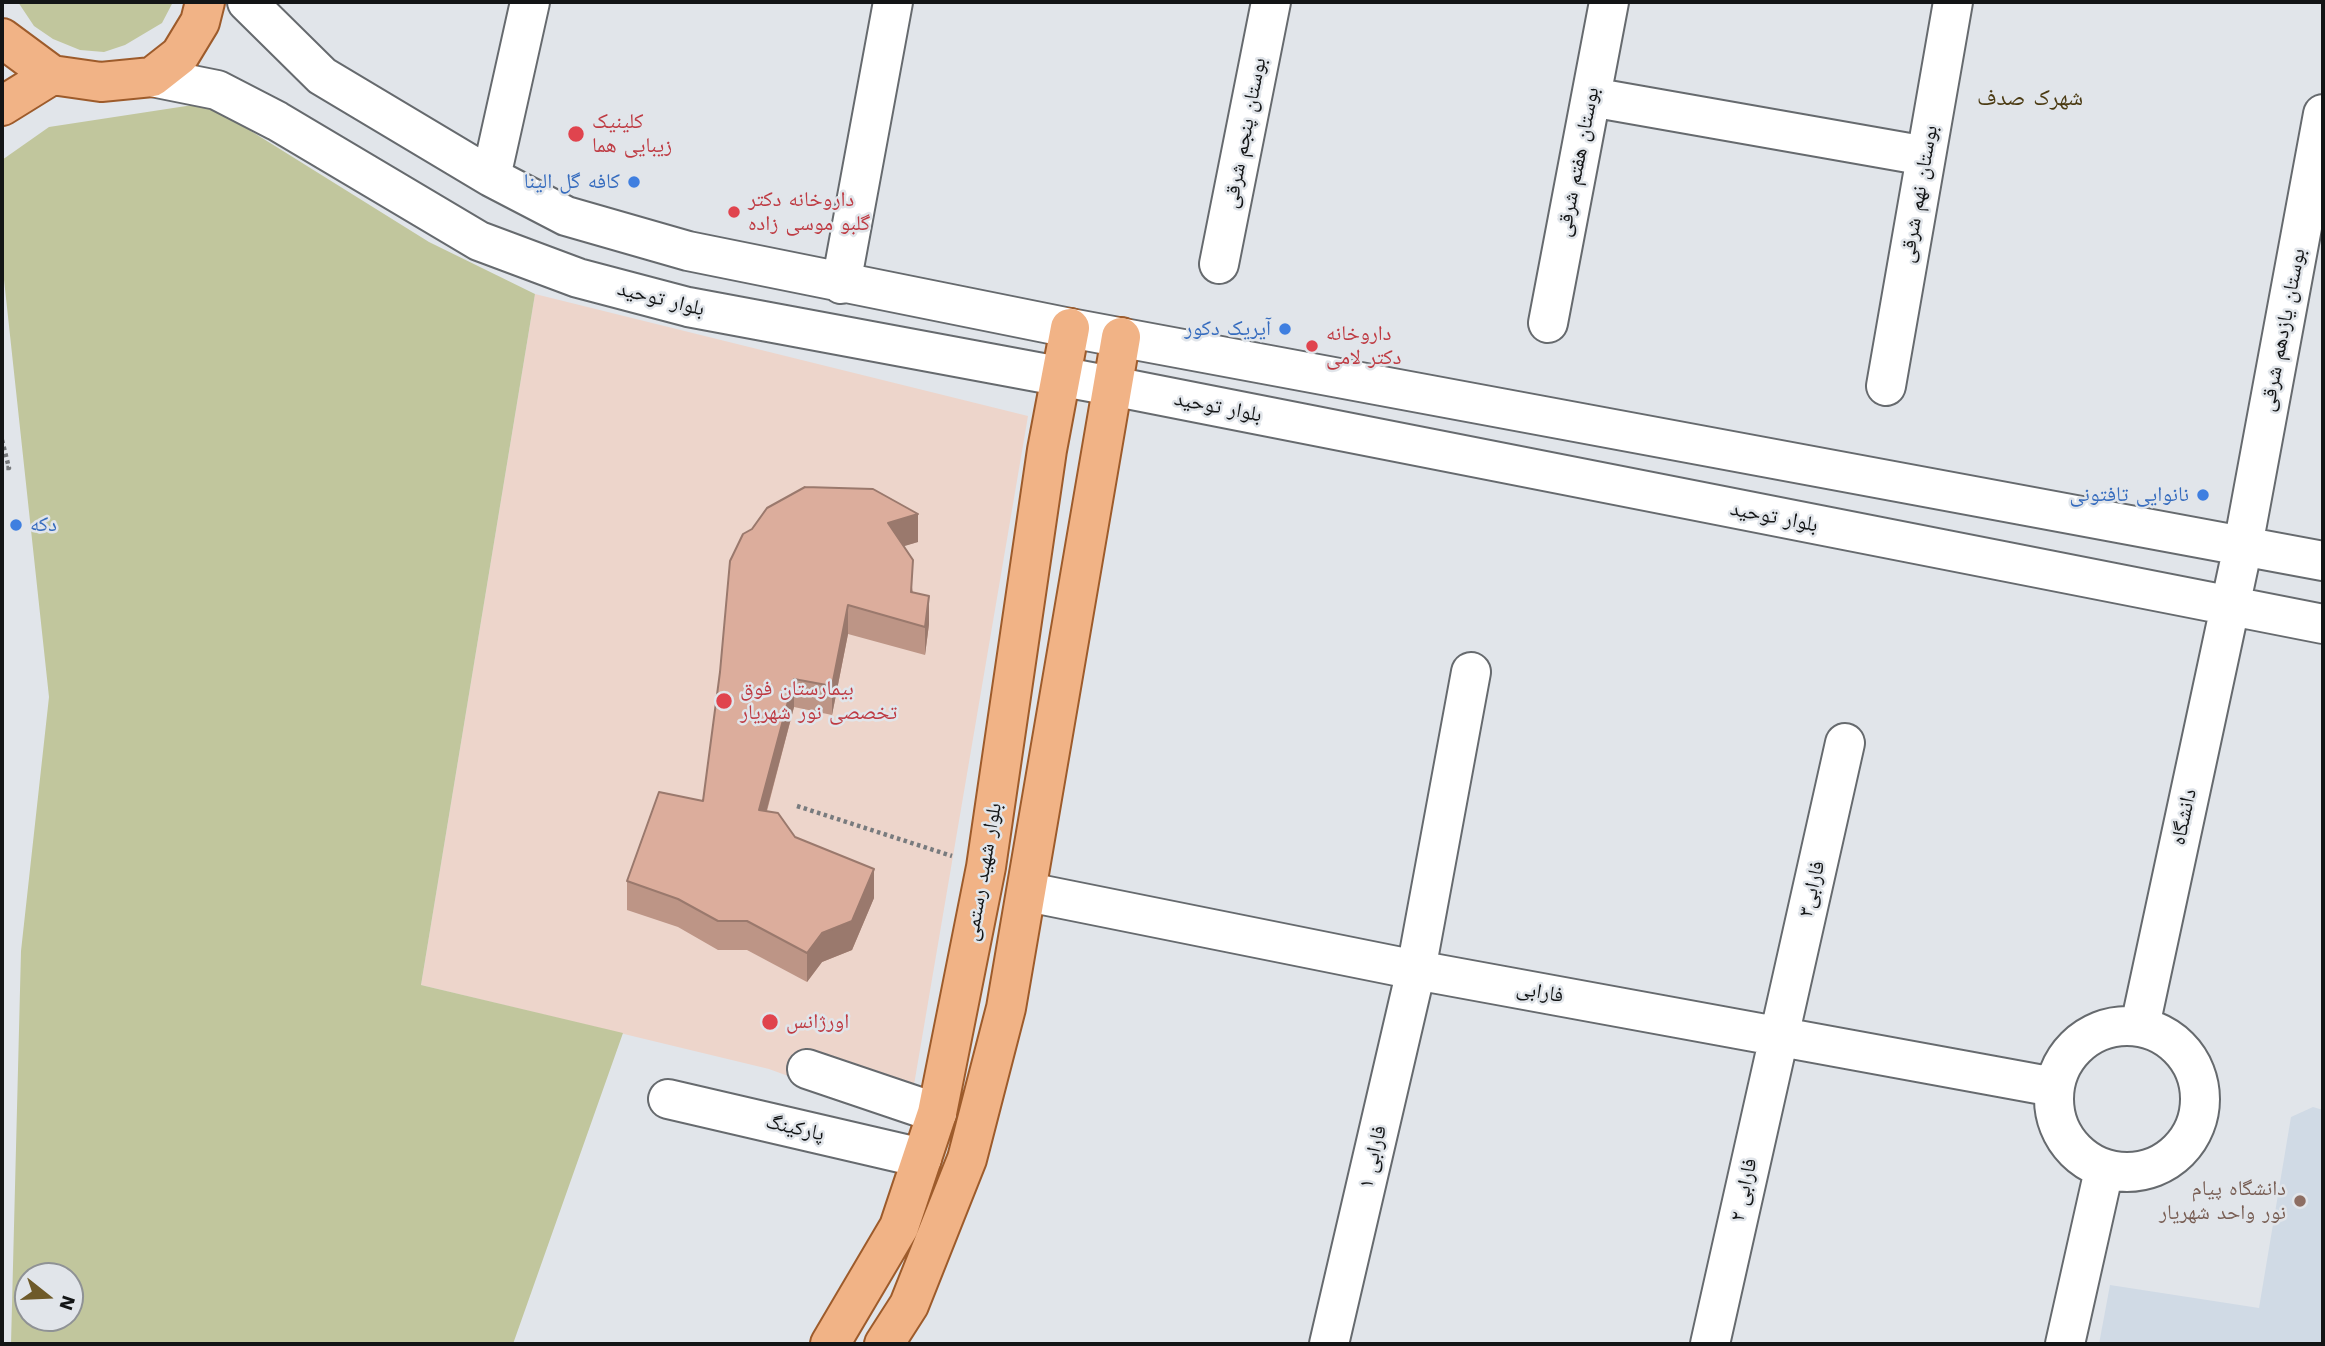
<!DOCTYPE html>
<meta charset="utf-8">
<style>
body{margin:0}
#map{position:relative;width:2325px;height:1346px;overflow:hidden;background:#e1e5ea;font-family:"Work Sans",sans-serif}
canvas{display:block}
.frame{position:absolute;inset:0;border:4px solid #131516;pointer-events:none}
.north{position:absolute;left:14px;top:1262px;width:70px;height:70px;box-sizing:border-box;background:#e1e5ea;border:2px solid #8f9295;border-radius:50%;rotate:108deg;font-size:19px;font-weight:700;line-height:28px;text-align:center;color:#131516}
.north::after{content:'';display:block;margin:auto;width:24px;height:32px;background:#6e5a29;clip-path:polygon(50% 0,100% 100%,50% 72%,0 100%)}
</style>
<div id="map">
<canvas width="2325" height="1346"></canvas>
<div class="frame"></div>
<div class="north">N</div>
</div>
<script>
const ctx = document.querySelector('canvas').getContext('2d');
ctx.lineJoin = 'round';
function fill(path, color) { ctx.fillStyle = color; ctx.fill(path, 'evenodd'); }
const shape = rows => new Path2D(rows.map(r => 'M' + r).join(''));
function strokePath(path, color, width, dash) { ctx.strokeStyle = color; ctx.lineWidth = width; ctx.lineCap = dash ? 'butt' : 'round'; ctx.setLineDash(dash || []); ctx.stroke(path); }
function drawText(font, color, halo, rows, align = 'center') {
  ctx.font = font + ' "Work Sans","Noto Naskh Arabic",sans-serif'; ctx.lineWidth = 5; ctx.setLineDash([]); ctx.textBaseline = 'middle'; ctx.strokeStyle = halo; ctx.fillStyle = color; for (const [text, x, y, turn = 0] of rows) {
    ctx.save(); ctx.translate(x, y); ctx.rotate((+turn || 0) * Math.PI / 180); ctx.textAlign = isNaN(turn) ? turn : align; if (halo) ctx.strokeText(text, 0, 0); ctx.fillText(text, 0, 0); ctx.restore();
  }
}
const built = shape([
 [2313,1107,2323,1110,2323,1344,2099,1344,2110,1285,2259,1308,2291,1117]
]);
const medical = shape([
 [535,294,1028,416,908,1120,769,1069,421,985]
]);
const green = shape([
 [18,2,173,2,162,23,125,45,104,52,80,50,53,39,34,26],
 [206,103,429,242,535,294,421,985,623,1033,513,1344,11,1344,21,951,49,697,2,261,2,160,49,127],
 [28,1276,70,1276,70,1318,28,1318]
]);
const path = shape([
 [2,440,9,468,2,468],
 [797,806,952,856]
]);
const minor = shape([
 [247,2,322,76,491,177,566,216,688,251,1070,328,2323,561],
 [152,77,217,90,277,121,479,241,578,278,688,307,1112,386,2323,624],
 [1591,97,1926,156],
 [491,177,530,2],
 [1219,264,1271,2],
 [841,284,893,2],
 [1548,323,1609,2],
 [1886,386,1953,2],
 [1028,892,1416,970,2054,1087],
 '2054 1099a73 73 0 1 1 146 0a73 73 0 1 1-146 0Z',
 [2140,1026,2243,546,2323,114],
 [807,1069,937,1113],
 [668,1099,922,1158],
 [1329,1344,1416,970,1471,672],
 [1710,1344,1845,743],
 [2065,1344,2104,1170]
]);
const major = shape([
 [2,38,52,75,101,82,152,77,180,55,200,22,205,2],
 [2,106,52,75],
 [830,1344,899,1227,937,1113,986,867,1047,450,1070,328],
 [884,1344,909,1305,967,1159,1006,1008,1121,337]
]);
const wall = shape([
 [918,542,903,546,913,592,929,624,925,655,848,634,832,715,794,707,767,811,795,837,874,898,852,950,822,962,807,982,747,950,718,950,678,927,627,910,627,881,703,801,720,672,730,561]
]);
const shadedWall = shape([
 [918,514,918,542,888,551,888,523],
 [929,596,929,624,925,655,925,627],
 [848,605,848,634,832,715,832,686],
 [794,679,794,707,759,839,759,810],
 [874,869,874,898,852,950,822,962,807,982,807,953]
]);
const building = shape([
 [805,487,873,489,918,514,888,523,913,560,911,592,929,596,925,627,848,605,832,686,794,679,759,810,778,813,795,837,874,869,852,921,822,933,807,953,747,921,718,921,678,899,627,881,659,792,703,801,720,672,730,561,743,534,752,529,767,508,805,487]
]);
const markers = [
 [576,134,9,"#e0444e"],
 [634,182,7,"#3f7fe0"],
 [734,212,7,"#e0444e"],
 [1285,329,7,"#3f7fe0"],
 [1312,346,7,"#e0444e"],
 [2203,495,7,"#3f7fe0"],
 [16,525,7,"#3f7fe0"],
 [724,701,9,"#e0444e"],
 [770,1022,9,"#e0444e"],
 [2300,1201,7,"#8d6e63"]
];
const healthNames = [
 ["کلینیک",592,122],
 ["زیبایی هما",592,146],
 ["داروخانه دکتر",748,200],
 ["گلبو موسی زاده",748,224],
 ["داروخانه",1326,334],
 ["دکتر لامی",1326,358],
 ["بیمارستان فوق",740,689],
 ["تخصصی نور شهریار",740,713],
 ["اورژانس",786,1022]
];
const streetNames = [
 ["بوستان پنجم شرقی",1245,133,-79],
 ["بوستان هفتم شرقی",1578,162,-79],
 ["بوستان نهم شرقی",1919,194,-80],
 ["بلوار توحید",661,299,14],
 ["بوستان یازدهم شرقی",2283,330,-79],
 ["بلوار توحید",1218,407,11],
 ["بلوار توحید",1774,517,11],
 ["دانشگاه",2184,817,-78],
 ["بلوار شهید رستمی",983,872,-80],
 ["فارابی۳",1812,889,-77],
 ["فارابی",1540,992,10],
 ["پارکینگ",795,1128,13],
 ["فارابی ۱",1373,1157,-77],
 ["فارابی ۲",1744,1190,-78]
];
const shopNames = [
 ["کافه گل الینا",620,182],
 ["آیریک دکور",1271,329],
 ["نانوایی تافتونی",2189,495],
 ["دکه",30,525,"left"]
];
const educationNames = [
 ["دانشگاه پیام",2286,1189],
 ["نور واحد شهریار",2286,1213]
];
const neighbourhoodNames = [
 ["شهرک صدف",2030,98]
];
fill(built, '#d0dae5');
fill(medical, '#edd5cb');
fill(green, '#c1c69d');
strokePath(minor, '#666a6e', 42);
strokePath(major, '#9d5b2b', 42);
strokePath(path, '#787b7e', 4.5, [3.5, 3.5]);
strokePath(minor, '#fff', 38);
strokePath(major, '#f1b386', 38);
fill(wall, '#bd9586');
fill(shadedWall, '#9a796d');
fill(building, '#dcad9c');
strokePath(building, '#9a796d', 2);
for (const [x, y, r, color] of markers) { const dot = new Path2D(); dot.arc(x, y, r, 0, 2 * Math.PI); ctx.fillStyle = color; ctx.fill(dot); strokePath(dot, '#e1e5ea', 2.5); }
drawText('21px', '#be3a42', '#e1e5ea', healthNames, 'left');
drawText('21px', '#131516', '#e1e5ea', streetNames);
drawText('21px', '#366cbe', '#e1e5ea', shopNames, 'right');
drawText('21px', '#785e54', '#e1e5ea', educationNames, 'right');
drawText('23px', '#4b3b13', '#e1e5ea', neighbourhoodNames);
</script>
